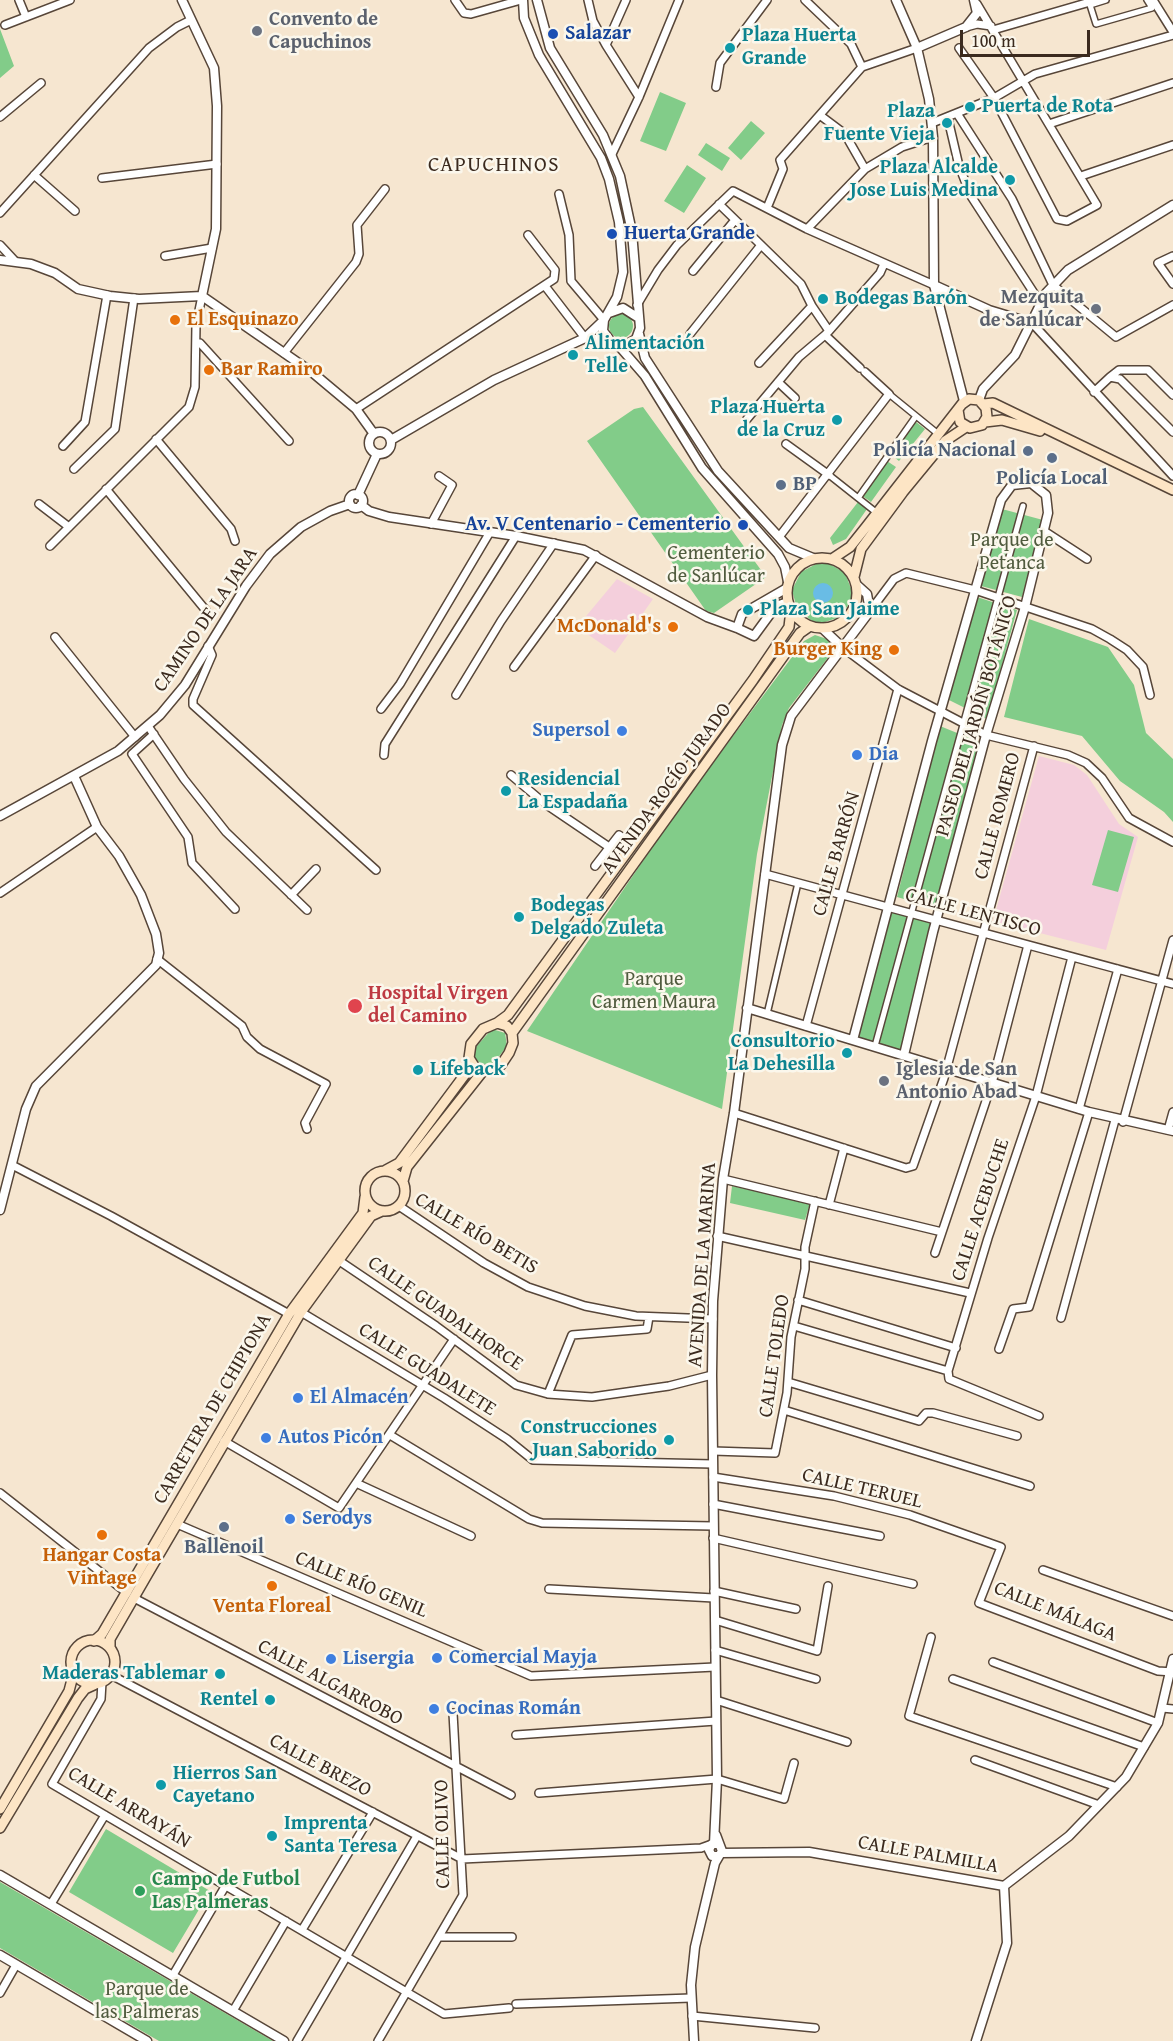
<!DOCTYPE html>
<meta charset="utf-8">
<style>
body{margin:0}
#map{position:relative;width:1173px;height:2041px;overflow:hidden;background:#f6e6d0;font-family:"Gentium Book Plus",serif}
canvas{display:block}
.scale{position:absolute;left:960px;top:30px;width:130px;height:27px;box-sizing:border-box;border:3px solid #3b2a1e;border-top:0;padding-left:8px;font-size:18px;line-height:21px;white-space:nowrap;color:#3b2a1e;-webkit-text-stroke:4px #fbf7ec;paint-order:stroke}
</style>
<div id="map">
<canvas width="1173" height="2041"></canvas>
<div class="scale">100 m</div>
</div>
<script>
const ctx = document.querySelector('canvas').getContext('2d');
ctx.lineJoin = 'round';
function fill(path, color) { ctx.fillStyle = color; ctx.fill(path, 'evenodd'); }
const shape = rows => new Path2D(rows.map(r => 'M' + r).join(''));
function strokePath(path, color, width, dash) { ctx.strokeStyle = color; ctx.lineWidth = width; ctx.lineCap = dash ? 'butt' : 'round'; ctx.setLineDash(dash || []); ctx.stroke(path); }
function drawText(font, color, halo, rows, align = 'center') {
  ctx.font = font + ' "Gentium Book Plus",serif'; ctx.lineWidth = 5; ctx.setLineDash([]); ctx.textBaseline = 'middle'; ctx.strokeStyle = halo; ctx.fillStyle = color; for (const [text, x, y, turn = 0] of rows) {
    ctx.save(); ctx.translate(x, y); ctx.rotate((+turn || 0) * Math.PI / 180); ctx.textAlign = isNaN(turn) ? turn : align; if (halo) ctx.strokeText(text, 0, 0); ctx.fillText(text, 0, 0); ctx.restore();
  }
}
const built = shape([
 [617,579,653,599,615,653,577,627],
 [1039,756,1074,765,1087,775,1119,824,1138,837,1106,950,993,921]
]);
const green = shape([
 [0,29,14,66,0,78],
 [660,92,686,103,666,151,640,141],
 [751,121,765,133,741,160,728,148],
 [706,143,730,158,722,171,698,155],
 [687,165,706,178,684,213,664,201],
 '609 326a12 12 0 1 1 24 0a12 12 0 1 1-24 0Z',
 [643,407,766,577,714,613,706,611,587,441,634,409],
 [916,422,925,429,899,461,890,454],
 [887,461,896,467,871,502,861,495],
 [858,502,867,509,846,539,833,545,830,538],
 [1002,509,1043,520,1022,597,981,586],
 [818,563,828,563,845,573,852,591,851,601,840,617,822,623,812,621,797,609,792,590,801,572],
 [977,597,1017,610,987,719,949,700],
 [1029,619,1108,647,1134,685,1146,733,1173,759,1173,822,1164,812,1120,781,1082,736,1004,717],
 [815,635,827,639,831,646,830,655,789,708,782,725,757,854,722,1109,527,1031,677,811,804,641],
 [940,726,979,742,935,908,897,897],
 [1108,830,1134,837,1118,892,1092,885],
 [889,907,937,920,904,1055,853,1040],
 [492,1029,505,1033,507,1046,494,1063,484,1066,475,1059,475,1048],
 [732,1186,810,1203,805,1220,730,1203],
 [106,1829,210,1891,173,1953,69,1892],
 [0,1882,273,2041,159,2041,0,1948]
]);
const water = shape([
 '813 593a10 10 0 1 1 20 0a10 10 0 1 1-20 0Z'
]);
const pedestrian = shape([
 [1106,0,1090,5,1096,24,1152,8,1147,0],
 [889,394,937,433],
 [829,475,877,513],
 [858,498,916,416],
 [767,1014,798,883],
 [875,1046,1023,506]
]);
const minor = shape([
 [19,0,26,17],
 [455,0,464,13,471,14,521,0],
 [588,0,593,21,606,45],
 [626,0,606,45,639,97],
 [805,0,851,44,862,67],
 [1153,0,1173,32],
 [5,25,70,0],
 [966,27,977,24,991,26],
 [993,30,1097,0],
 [959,48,994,98,1057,219,1067,221,1097,205,977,4],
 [716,87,720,63,767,0],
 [958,115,1012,199,1053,285,1116,337,1173,305],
 [821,116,845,134,865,169],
 [0,117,41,83],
 [948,119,959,166,971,196,1041,304],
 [932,123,994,98,1035,74,1173,35],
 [1049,124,1173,83],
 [612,154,639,97,679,0],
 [34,175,75,211],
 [1081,176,1173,145],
 [102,178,217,164],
 [559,194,569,235,571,281,604,320],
 [719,204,801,284,812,306,829,331,825,335],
 [767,208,783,169,780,160,862,67,917,48],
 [0,213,149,48,177,27,191,20],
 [807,229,865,169,902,147,933,137],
 [0,245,14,260],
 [165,256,212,248],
 [1173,256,1158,263,1173,284],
 [693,271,735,220],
 [545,286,585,338],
 [637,305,658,270,677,245,733,191,807,229,934,285],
 [1032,323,1173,476],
 [829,331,880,273,884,264],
 [690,334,761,245],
 [825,335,860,368],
 [196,343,200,343,289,441],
 [284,353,356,262,359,254,357,225,385,189],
 [759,363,812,306],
 [1110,377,1119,370,1148,370,1173,395],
 [778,382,795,398],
 [1094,392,1110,377,1120,379,1173,432],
 [356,409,554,279,555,270,528,235],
 [747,419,799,357,825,335],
 [156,439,231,529,235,541],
 [786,444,829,475],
 [63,446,85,422,107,295],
 [74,469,115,429,134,298],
 [106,489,208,613],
 [39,504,69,527],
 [431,524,452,485,439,476],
 [1044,531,1087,559],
 [779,537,889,394,865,372],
 [50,546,189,407,195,387,196,325,202,296],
 [870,611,894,579,906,573,975,590,1092,629,1110,639,1127,650,1143,667,1150,695],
 [55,637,135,737],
 [208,646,212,655,193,699,193,705,376,870],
 [842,647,898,689,986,735,1068,755,1086,763,1102,778,1129,818,1173,842],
 [514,667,596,555],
 [456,695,501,621,554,543],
 [381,709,400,684,490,532],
 [148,726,184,779,226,832,307,910],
 [154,734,132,754,188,837,192,863,235,909],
 [384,755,385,744,516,536],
 [511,775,544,803,609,847],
 [595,866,619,835,632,844],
 [765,874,1173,984],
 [0,893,97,827],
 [291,895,316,869],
 [157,959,242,1026,247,1037,260,1049,326,1084,305,1123,307,1129],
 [806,1026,898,689],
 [1079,1109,1118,969],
 [734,1113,906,1168,913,1166,944,1078,1034,746],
 [1123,1122,1173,940],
 [1168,1130,1173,1112],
 [12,1165,111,1216,289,1314],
 [723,1179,942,1232],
 [829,1205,844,1148],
 [399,1206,484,1263,528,1287,585,1306,636,1316,713,1319],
 [717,1236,970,1293],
 [935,1253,992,1083,1028,945],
 [338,1260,436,1326,516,1385,548,1394,592,1397,669,1386,712,1375],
 [798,1300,956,1348],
 [301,1312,444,1398,507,1439,533,1460,713,1464],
 [1061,1318,1115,1120],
 [794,1326,948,1371],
 [999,1349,1013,1309,1029,1307,1089,1112],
 [788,1382,919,1421,926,1413,933,1413,1017,1436],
 [548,1394,572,1335,647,1329,649,1317],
 [784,1410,1030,1486],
 [1039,1416,949,1379,948,1371,988,1238,1036,1096,1072,957],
 [390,1435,529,1519,542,1523,713,1526],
 [224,1441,339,1508,454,1339],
 [713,1451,775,1453,787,1393,791,1337,805,1269,805,1247,815,1201],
 [713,1477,834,1496,910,1515,1001,1547,979,1603,1158,1671,1173,1672],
 [356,1483,471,1536],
 [0,1493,127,1593],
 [713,1504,880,1536],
 [177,1524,531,1676,715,1667],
 [713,1538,913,1584],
 [1043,1570,1173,1616],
 [549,1589,714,1598],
 [714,1591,796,1609],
 [134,1598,511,1795],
 [715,1620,817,1651,828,1586],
 [931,1637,909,1716,1117,1787],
 [715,1650,816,1679],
 [993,1662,1158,1723],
 [111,1675,462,1859,701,1848,712,1844],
 [953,1679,1144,1747],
 [102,1682,101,1699,52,1784,444,2014,509,2008],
 [716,1700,847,1742],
 [1162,1708,1173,1709],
 [516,1735,716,1721],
 [975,1760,1099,1805],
 [539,1793,717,1779,784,1799,794,1763],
 [51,1904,105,1815],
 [302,1930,373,1812],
 [439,1937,512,1937],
 [173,1975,226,1885],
 [0,1993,16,1965],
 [516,2004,691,1998],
 [233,2011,286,1921],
 [692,2016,815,2028],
 [297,2041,417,1836],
 [378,2041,463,1895,453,1713]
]);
const tertiary = shape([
 [182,0,214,68,217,106,216,229,202,296],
 [523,0,524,18,539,55,601,158,609,179,619,222,623,272,617,297,604,320,603,331,613,344,626,345,636,339,640,328,632,232,620,176,603,135,550,48,537,0],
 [896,0,917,48,929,99,933,137,934,285,964,401],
 [917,48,966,27,977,13,974,0],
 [0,260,31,264,55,273,78,289,110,296,139,299,202,296,313,373,356,409,374,434],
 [934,285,989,310,1032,323],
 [609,313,623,308,637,317],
 [639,334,645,358,718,471,789,548,813,558],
 [585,338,608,340],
 [619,346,645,376,702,468,778,554,785,567,788,582],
 [979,400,983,389,1015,355,1046,293,1068,270,1173,205],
 '369 443a11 11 0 1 1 22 0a11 11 0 1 1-22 0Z',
 [391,440,494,380,585,338,604,320],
 '349 501a7 7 0 1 1 14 0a7 7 0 1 1-14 0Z',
 [358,495,377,454],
 [361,505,369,511,389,517,516,536,584,550,707,617,737,628],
 [787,588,742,614,737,628,754,636,776,606,788,602],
 [822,628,842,647],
 [0,816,118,751,160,715,185,685,246,586,270,554,301,527,330,511,350,504],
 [747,1008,1089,1112,1173,1131],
 [853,1040,932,741,1001,500,1012,485,1031,483,1046,495,1048,513,1025,607,986,735,933,932,904,1055],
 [0,1210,26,1109,36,1086,156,965,159,953,156,934,141,895,119,856,97,827,74,776],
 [714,1844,717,1779,712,1375,713,1301,723,1179,734,1113,782,745,791,716,870,611,867,594,857,585],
 [718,1844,712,1844,709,1850,712,1856,718,1856],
 [722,1853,809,1852,1004,1886,1069,1836,1126,1777,1158,1723,1173,1659],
 [0,1875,284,2041],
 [0,1955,147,2041],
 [694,2041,691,1985,695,1947,715,1863,722,1851,716,1835],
 [976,2041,1007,1943,1004,1886]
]);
const secondary = shape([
 [984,404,993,403,1173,490],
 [985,422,1002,420,1040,431],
 '787 593a35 35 0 1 1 70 0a35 35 0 1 1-70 0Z',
 [832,559,850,547,866,527,962,404,969,399,979,400,986,408,987,417,982,425,970,428,960,422,958,410],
 [854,577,861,549,903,492,945,441,966,427],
 [497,1023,508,1015,753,680,789,627,791,610],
 [497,1023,507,1026,512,1033,513,1043,509,1053,501,1065,490,1071,476,1069,469,1058,471,1044,483,1029,497,1023],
 [512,1033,800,633,810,626],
 [386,1170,399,1163,472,1065],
 '365 1191a20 20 0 1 1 40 0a20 20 0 1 1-40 0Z',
 [403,1181,407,1167,483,1071],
 '71 1662a22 22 0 1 1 44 0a22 22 0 1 1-44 0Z',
 [94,1641,102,1634,289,1314,363,1213,365,1197],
 [110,1648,110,1639,147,1575,301,1312,371,1216,382,1211],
 [0,1809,69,1691,74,1672],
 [0,1828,78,1698,85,1689,96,1684]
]);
const markers = [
 [257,31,6,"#6b7280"],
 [553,34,6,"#1a4fb4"],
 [730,48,6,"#0f9aa8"],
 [970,107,6,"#0f9aa8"],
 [947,123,6,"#0f9aa8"],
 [1010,180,6,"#0f9aa8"],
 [612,234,6,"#1a4fb4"],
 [823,299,6,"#0f9aa8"],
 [1096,309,6,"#6b7280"],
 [175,320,6,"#e8710a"],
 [573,355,6,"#0f9aa8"],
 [209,370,6,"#e8710a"],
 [837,420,6,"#0f9aa8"],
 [1028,451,6,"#5c6f8a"],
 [1052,458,6,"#5c6f8a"],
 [781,485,6,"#5c6f8a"],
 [743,525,6,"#1a4fb4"],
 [748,610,6,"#0f9aa8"],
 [673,627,6,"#e8710a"],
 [894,650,6,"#e8710a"],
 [622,731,6,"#3f7fe0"],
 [857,755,6,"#3f7fe0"],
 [506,791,6,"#0f9aa8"],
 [519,917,6,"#0f9aa8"],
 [355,1006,8,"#e0444e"],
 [847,1053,6,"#0f9aa8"],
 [418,1070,6,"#0f9aa8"],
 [884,1081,6,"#6b7280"],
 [298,1398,6,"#3f7fe0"],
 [266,1438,6,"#3f7fe0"],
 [669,1440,6,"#0f9aa8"],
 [290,1519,6,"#3f7fe0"],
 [224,1527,6,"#5c6f8a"],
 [102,1535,6,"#e8710a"],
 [272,1586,6,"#e8710a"],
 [437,1658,6,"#3f7fe0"],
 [331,1659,6,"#3f7fe0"],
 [220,1674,6,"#0f9aa8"],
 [270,1700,6,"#0f9aa8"],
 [434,1709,6,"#3f7fe0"],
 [161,1785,6,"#0f9aa8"],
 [272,1836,6,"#0f9aa8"],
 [140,1891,6,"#2e9e5b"]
];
const worshipNames = [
 ["Convento de",269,20],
 ["Capuchinos",269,43],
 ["Mezquita",1084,298,"right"],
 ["de Sanlúcar",1084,321,"right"],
 ["Iglesia de San",896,1070],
 ["Antonio Abad",896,1093]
];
const transitNames = [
 ["Salazar",565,34],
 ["Huerta Grande",624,234],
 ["Av. V Centenario - Cementerio",731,525,"right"]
];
const cultureNames = [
 ["Plaza Huerta",742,36],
 ["Grande",742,59],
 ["Puerta de Rota",982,107],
 ["Plaza",935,112,"right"],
 ["Fuente Vieja",935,135,"right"],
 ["Plaza Alcalde",998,168,"right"],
 ["Jose Luis Medina",998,191,"right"],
 ["Bodegas Barón",835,299],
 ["Alimentación",585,344],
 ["Telle",585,367],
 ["Plaza Huerta",825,408,"right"],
 ["de la Cruz",825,431,"right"],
 ["Plaza San Jaime",760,610],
 ["Residencial",518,780],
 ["La Espadaña",518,803],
 ["Bodegas",531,906],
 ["Delgado Zuleta",531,929],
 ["Consultorio",835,1042,"right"],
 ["La Dehesilla",835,1065,"right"],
 ["Lifeback",430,1070],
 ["Construcciones",657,1428,"right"],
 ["Juan Saborido",657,1451,"right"],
 ["Maderas Tablemar",208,1674,"right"],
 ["Rentel",258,1700,"right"],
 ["Hierros San",173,1774],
 ["Cayetano",173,1797],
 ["Imprenta",284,1824],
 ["Santa Teresa",284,1847]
];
const foodNames = [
 ["El Esquinazo",187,320],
 ["Bar Ramiro",221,370],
 ["McDonald's",661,627,"right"],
 ["Burger King",882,650,"right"],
 ["Hangar Costa",102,1556,"center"],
 ["Vintage",102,1579,"center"],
 ["Venta Floreal",272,1607,"center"]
];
const serviceNames = [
 ["Policía Nacional",1016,451,"right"],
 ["Policía Local",1052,479],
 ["BP",793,485,"left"],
 ["Ballenoil",224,1548]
];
const parkNames = [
 ["Parque de",1012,541],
 ["Petanca",1012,564],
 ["Cementerio",716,554],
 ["de Sanlúcar",716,577],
 ["Parque",654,980],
 ["Carmen Maura",654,1003],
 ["Parque de",147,1990],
 ["las Palmeras",147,2013]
];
const streetNames = [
 ["CAMINO DE LA JARA",206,620,-56],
 ["PASEO DEL JARDÍN BOTÁNICO",977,716,-74],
 ["AVENIDA ROCÍO JURADO",667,789,-54],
 ["CALLE ROMERO",998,816,-75],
 ["CALLE BARRÓN",837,854,-74],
 ["CALLE LENTISCO",973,913,15],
 ["CALLE ACEBUCHE",981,1210,-72],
 ["CALLE RÍO BETIS",476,1234,31],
 ["AVENIDA DE LA MARINA",703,1265,-86],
 ["CALLE GUADALHORCE",445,1314,35],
 ["CALLE TOLEDO",775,1356,-82],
 ["CALLE GUADALETE",427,1370,32],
 ["CARRETERA DE CHIPIONA",213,1409,-60],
 ["CALLE TERUEL",862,1489,13],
 ["CALLE RÍO GENIL",361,1585,23],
 ["CALLE MÁLAGA",1055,1612,22],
 ["CALLE ALGARROBO",330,1683,28],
 ["CALLE BREZO",320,1766,28],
 ["CALLE ARRAYÁN",129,1808,31],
 ["CALLE OLIVO",443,1834,-91],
 ["CALLE PALMILLA",928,1855,10]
];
const shopNames = [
 ["Supersol",610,731,"right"],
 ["Dia",869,755],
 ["El Almacén",310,1398],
 ["Autos Picón",278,1438],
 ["Serodys",302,1519],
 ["Comercial Mayja",449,1658],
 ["Lisergia",343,1659],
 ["Cocinas Román",446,1709]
];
const healthNames = [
 ["Hospital Virgen",368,994],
 ["del Camino",368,1017]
];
const leisureNames = [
 ["Campo de Futbol",152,1880],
 ["Las Palmeras",152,1903]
];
const neighbourhoodNames = [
 ["CAPUCHINOS",494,166]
];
fill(built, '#f4cfdc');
fill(green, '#82cc89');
fill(water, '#69bce5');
strokePath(pedestrian, '#574639', 8);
strokePath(minor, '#574639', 10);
strokePath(tertiary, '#574639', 11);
strokePath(secondary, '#574639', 12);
strokePath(pedestrian, '#fff', 5);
strokePath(minor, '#fff', 7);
strokePath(tertiary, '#fff', 8);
strokePath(secondary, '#fde5c5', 9);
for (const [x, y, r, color] of markers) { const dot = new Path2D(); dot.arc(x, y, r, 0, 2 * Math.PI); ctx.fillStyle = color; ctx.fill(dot); strokePath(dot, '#fbf7ec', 2); }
drawText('bold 20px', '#5b616d', '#fbf7ec', worshipNames, 'left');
drawText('bold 20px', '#164399', '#fbf7ec', transitNames, 'left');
drawText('bold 20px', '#0d838f', '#fbf7ec', cultureNames, 'left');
drawText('bold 20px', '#c56008', '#fbf7ec', foodNames, 'left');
drawText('bold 20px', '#4e5e75', '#fbf7ec', serviceNames);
drawText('20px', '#505b3e', '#fbf7ec', parkNames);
drawText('20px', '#3b2a1e', '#fbf7ec', streetNames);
drawText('bold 20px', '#366cbe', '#fbf7ec', shopNames, 'left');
drawText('bold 20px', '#be3a42', '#fbf7ec', healthNames, 'left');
drawText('bold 20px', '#27864d', '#fbf7ec', leisureNames, 'left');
ctx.letterSpacing = '1.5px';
drawText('21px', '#3b2a1e', '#fbf7ec', neighbourhoodNames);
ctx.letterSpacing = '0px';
</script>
